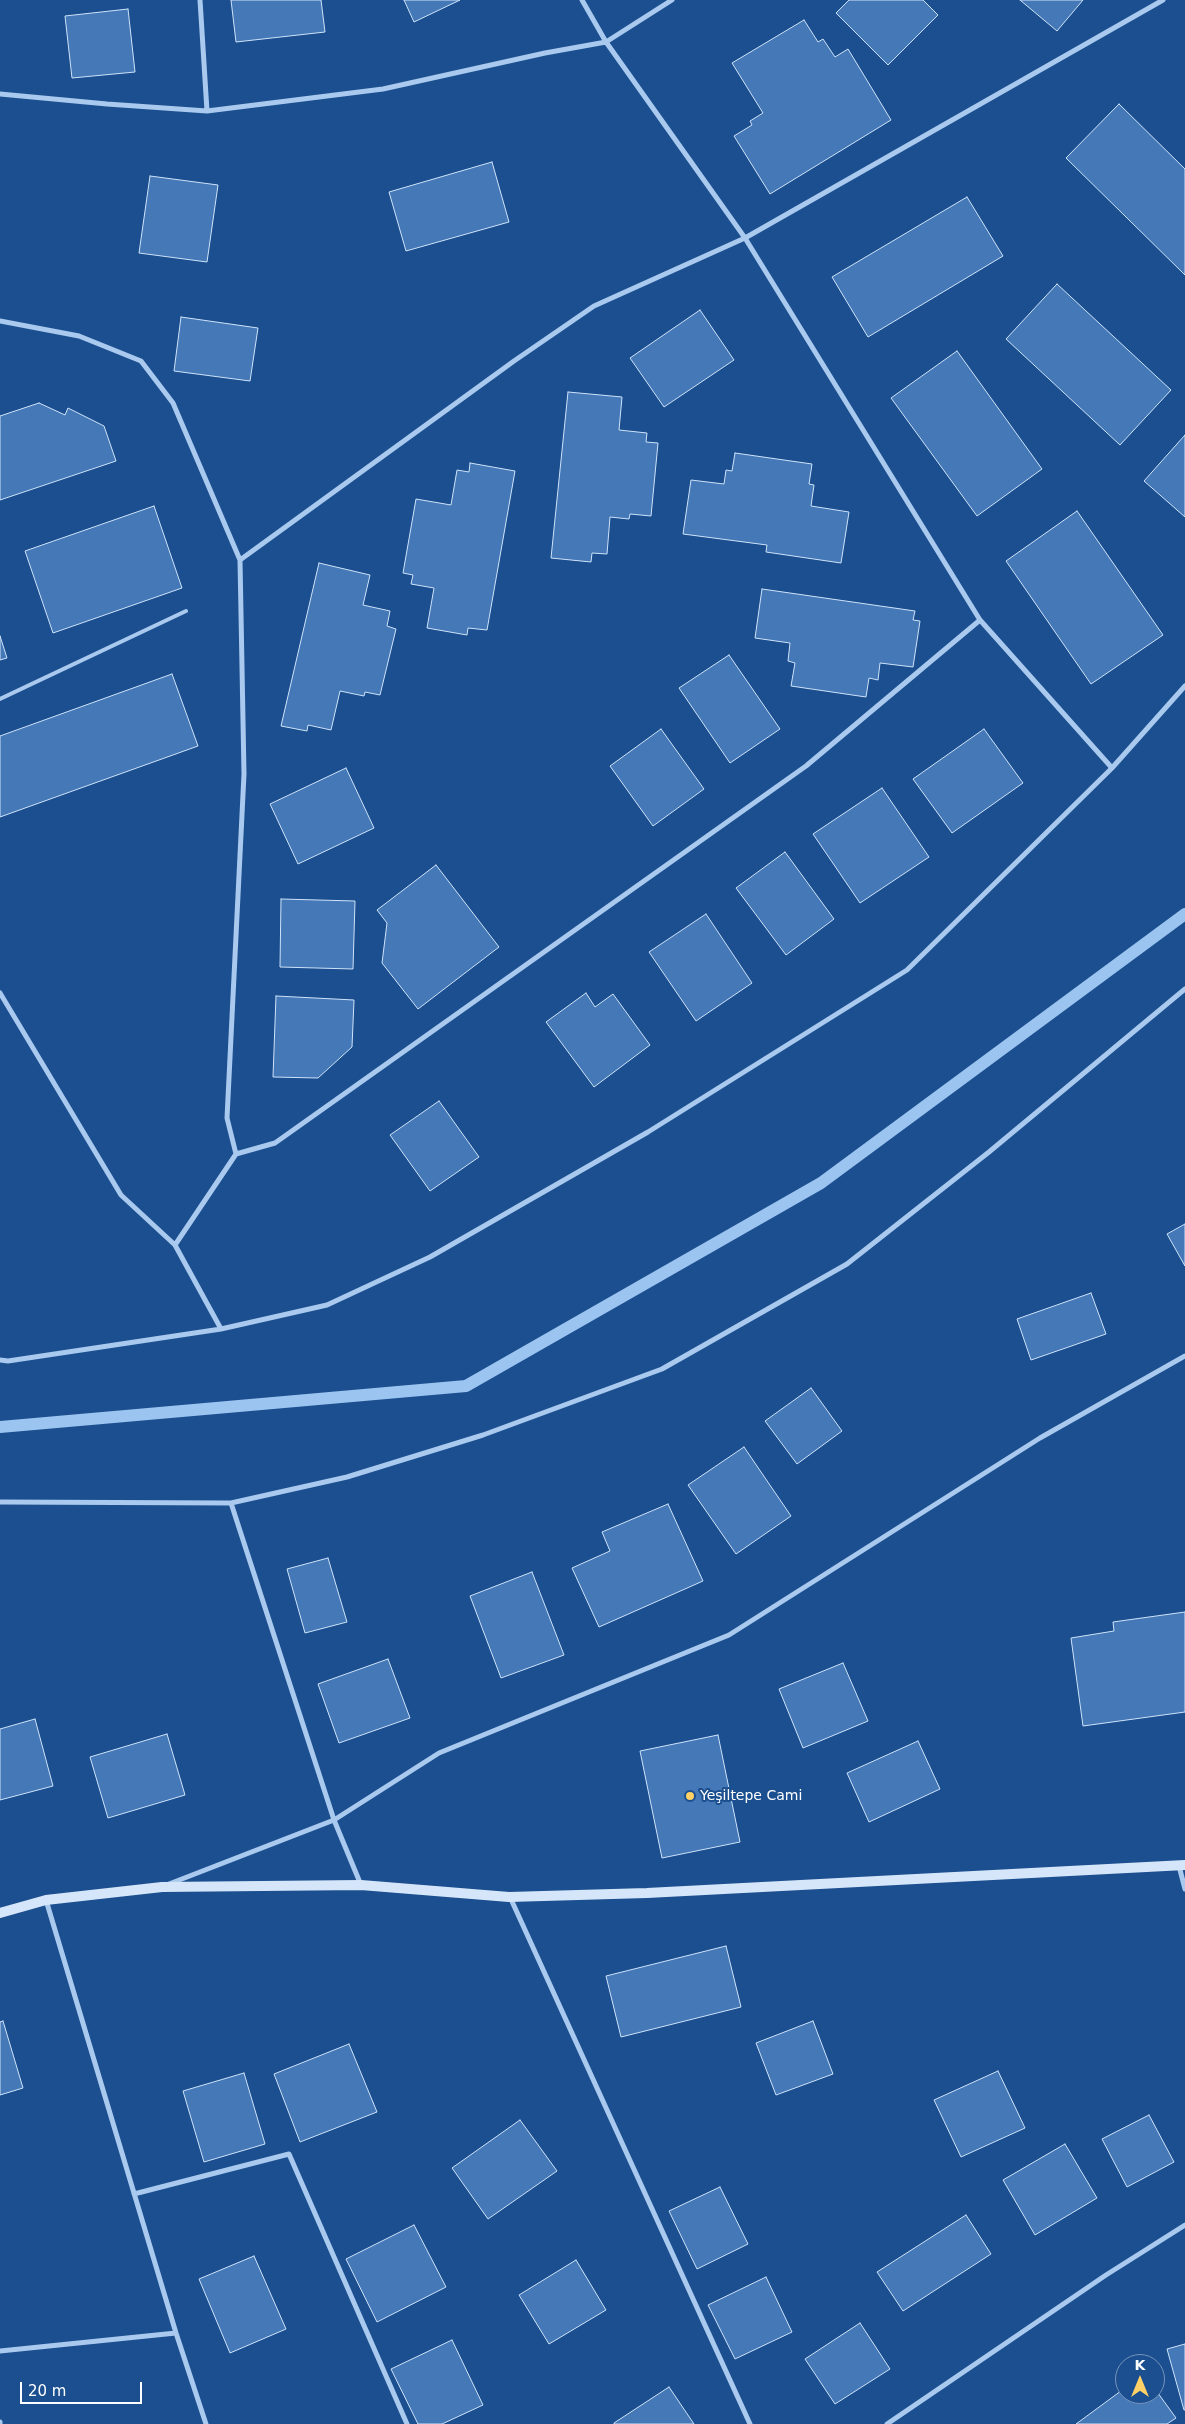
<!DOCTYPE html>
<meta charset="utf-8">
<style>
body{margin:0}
#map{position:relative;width:1185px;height:2424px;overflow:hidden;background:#1b4f8f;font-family:"DejaVu Sans",sans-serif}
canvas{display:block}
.north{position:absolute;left:1115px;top:2354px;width:50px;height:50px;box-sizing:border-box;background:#1b4f8f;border:1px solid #7695bc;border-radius:50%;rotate:0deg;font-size:14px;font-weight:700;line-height:20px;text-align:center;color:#fff}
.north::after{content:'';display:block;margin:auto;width:18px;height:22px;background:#ffd166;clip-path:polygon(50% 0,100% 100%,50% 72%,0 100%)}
.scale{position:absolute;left:20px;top:2382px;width:122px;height:22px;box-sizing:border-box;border:2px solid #fff;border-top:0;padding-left:6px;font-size:15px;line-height:18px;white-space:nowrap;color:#fff;-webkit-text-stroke:4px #1b4f8f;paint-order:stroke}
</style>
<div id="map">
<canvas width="1185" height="2424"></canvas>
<div class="north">K</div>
<div class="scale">20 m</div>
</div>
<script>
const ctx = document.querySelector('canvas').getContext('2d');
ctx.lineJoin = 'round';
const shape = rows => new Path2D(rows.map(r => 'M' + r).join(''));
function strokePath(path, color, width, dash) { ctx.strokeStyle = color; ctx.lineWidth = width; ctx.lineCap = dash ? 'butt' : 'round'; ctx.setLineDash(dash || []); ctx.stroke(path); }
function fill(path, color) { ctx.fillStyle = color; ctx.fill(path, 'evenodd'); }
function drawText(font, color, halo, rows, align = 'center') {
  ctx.font = font + ' "DejaVu Sans",sans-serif'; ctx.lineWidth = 4; ctx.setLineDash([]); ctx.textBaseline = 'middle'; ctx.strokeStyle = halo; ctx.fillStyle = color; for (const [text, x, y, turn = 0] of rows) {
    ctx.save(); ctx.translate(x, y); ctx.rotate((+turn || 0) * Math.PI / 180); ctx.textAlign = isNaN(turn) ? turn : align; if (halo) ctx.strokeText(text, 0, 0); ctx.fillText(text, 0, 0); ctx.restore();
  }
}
const stream = shape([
 [0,1427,466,1386,821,1183,1185,914]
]);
const building = shape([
 [231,0,321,0,325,32,236,42,231,0],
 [404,0,460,0,414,22,404,0],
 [849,0,923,0,938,15,888,65,836,13,849,0],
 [1020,0,1083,0,1057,31,1020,0],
 [128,9,135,72,72,78,65,16,128,9],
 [804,20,818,42,823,39,835,57,848,49,891,120,770,194,734,136,752,125,750,121,763,113,732,63,804,20],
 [1119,104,1185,169,1185,275,1066,158,1119,104],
 [492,162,509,222,406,251,389,192,492,162],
 [150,176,218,185,207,262,139,253,150,176],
 [967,197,1003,256,868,337,832,277,967,197],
 [1057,284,1171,390,1120,445,1006,339,1057,284],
 [700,310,734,360,664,407,630,358,700,310],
 [181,317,258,328,250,381,174,371,181,317],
 [957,351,1042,469,977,516,891,398,957,351],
 [568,392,622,397,619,430,647,433,646,442,658,443,651,516,630,514,629,519,610,517,607,554,592,553,591,562,551,558,568,392],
 [39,403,65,415,68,408,104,426,116,461,0,500,0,416,39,403],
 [1185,435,1185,517,1144,481,1185,435],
 [735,453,812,464,809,484,814,485,811,506,849,512,841,563,766,552,767,545,683,534,691,480,724,484,726,470,732,471,735,453],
 [470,463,515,471,487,630,468,628,467,635,427,628,434,588,411,584,413,575,403,573,416,499,451,505,457,470,469,472,470,463],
 [154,506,182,588,53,633,25,551,154,506],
 [1077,511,1163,635,1091,684,1006,561,1077,511],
 [319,563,370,575,363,605,390,611,387,626,396,629,380,695,365,692,364,696,340,691,331,730,308,725,307,731,281,726,319,563],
 [762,589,915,611,913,620,920,621,913,667,880,663,878,680,869,678,866,697,791,686,795,663,788,661,790,643,755,638,762,589],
 [0,636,7,658,0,660,0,636],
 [729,655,780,729,730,763,679,688,729,655],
 [172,674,198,746,0,817,0,736,172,674],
 [661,729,704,789,653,826,610,766,661,729],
 [984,729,1023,783,952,833,913,779,984,729],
 [346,768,374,828,298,864,270,804,346,768],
 [882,788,929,857,860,903,813,834,882,788],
 [785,852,834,919,786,955,736,888,785,852],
 [436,865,499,947,418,1009,382,963,387,923,377,910,436,865],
 [281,899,355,901,353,969,280,967,281,899],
 [706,914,752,983,696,1021,649,952,706,914],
 [586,993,595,1007,613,994,650,1045,594,1087,546,1022,586,993],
 [276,996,354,1000,352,1047,318,1078,273,1077,276,996],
 [439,1101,479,1157,430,1191,390,1135,439,1101],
 [1185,1224,1185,1266,1167,1234,1185,1224],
 [1091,1293,1106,1334,1031,1360,1017,1319,1091,1293],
 [811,1388,842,1431,797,1464,765,1421,811,1388],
 [744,1447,791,1516,736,1554,688,1485,744,1447],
 [668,1504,703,1581,599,1627,572,1568,610,1551,602,1532,668,1504],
 [328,1558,347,1622,305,1633,287,1569,328,1558],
 [532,1572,564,1655,501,1678,470,1596,532,1572],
 [1185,1612,1185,1712,1083,1726,1071,1638,1114,1631,1113,1622,1185,1612],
 [388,1659,410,1718,339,1743,318,1684,388,1659],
 [843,1663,868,1721,803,1748,779,1689,843,1663],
 [35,1719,53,1786,0,1800,0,1729,35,1719],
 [167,1734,185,1795,108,1818,90,1757,167,1734],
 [718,1735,740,1842,662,1858,640,1751,718,1735],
 [918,1741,940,1789,869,1822,847,1773,918,1741],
 [726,1946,741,2007,621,2037,606,1976,726,1946],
 [3,2021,23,2088,0,2095,0,2022,3,2021],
 [813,2021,833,2074,776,2095,756,2043,813,2021],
 [349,2044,377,2112,300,2142,274,2074,349,2044],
 [998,2071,1025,2128,961,2157,934,2100,998,2071],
 [244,2073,265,2144,204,2162,183,2091,244,2073],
 [1149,2115,1174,2162,1127,2187,1102,2139,1149,2115],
 [520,2120,557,2171,488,2219,452,2168,520,2120],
 [1065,2144,1097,2198,1035,2235,1003,2180,1065,2144],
 [720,2187,748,2244,697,2269,669,2211,720,2187],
 [966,2215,991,2254,903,2311,877,2272,966,2215],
 [414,2225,446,2287,377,2322,346,2259,414,2225],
 [254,2256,286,2329,230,2353,199,2279,254,2256],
 [576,2260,606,2310,549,2344,519,2295,576,2260],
 [766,2277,792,2332,735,2359,708,2305,766,2277],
 [860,2323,890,2369,835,2404,805,2359,860,2323],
 [452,2340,483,2405,442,2424,418,2424,391,2369,452,2340],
 [1185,2344,1185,2410,1184,2410,1167,2349,1185,2344],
 [669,2387,694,2424,614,2424,614,2423,669,2387],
 [1125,2388,1125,2394,1155,2394,1155,2389,1176,2418,1167,2424,1076,2424,1125,2388]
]);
const lane = shape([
 [0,699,186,611]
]);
const street = shape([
 [200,0,207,111],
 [582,0,606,42,745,238,980,620,1112,768],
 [0,94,107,104,207,111,383,89,545,53,606,42,672,0],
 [0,321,79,336,141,361,173,403,240,560,244,774,227,1118,236,1154,275,1143,806,766,980,620],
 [240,560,514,361,594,306,745,238,1163,0],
 [0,993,121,1195,175,1245,221,1329],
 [175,1245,236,1154],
 [0,1360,8,1361,221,1329,327,1305,430,1257,648,1132,907,970,1112,768,1185,686],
 [0,1502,231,1503,347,1477,483,1435,662,1369,847,1264,989,1152,1185,989],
 [231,1503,334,1820,361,1885],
 [1179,1866,1185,1889],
 [169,1884,334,1820,439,1753,729,1635,1040,1438,1185,1356],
 [510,1897,750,2424],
 [46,1900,176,2333,206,2424],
 [134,2194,289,2154,407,2424],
 [0,2351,176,2333],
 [0,2422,0,2424],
 [887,2424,1106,2275,1185,2225]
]);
const secondary = shape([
 [0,1913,46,1900,162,1887,361,1885,509,1897,647,1893,1185,1865]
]);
const markers = [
 [690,1796,5,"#ffd166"]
];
const poiNames = [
 ["Yeşiltepe Cami",700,1796]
];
strokePath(stream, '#9cc4f0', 12);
fill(building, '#4478b7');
strokePath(building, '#cfe3fa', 1);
strokePath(lane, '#a9c9ee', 4);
strokePath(street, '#a9c9ee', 5);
strokePath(secondary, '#d6e6fa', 10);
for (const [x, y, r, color] of markers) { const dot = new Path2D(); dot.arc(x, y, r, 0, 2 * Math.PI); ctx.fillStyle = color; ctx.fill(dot); strokePath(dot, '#1b4f8f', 2); }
drawText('14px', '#fff', '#1b4f8f', poiNames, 'left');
</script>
